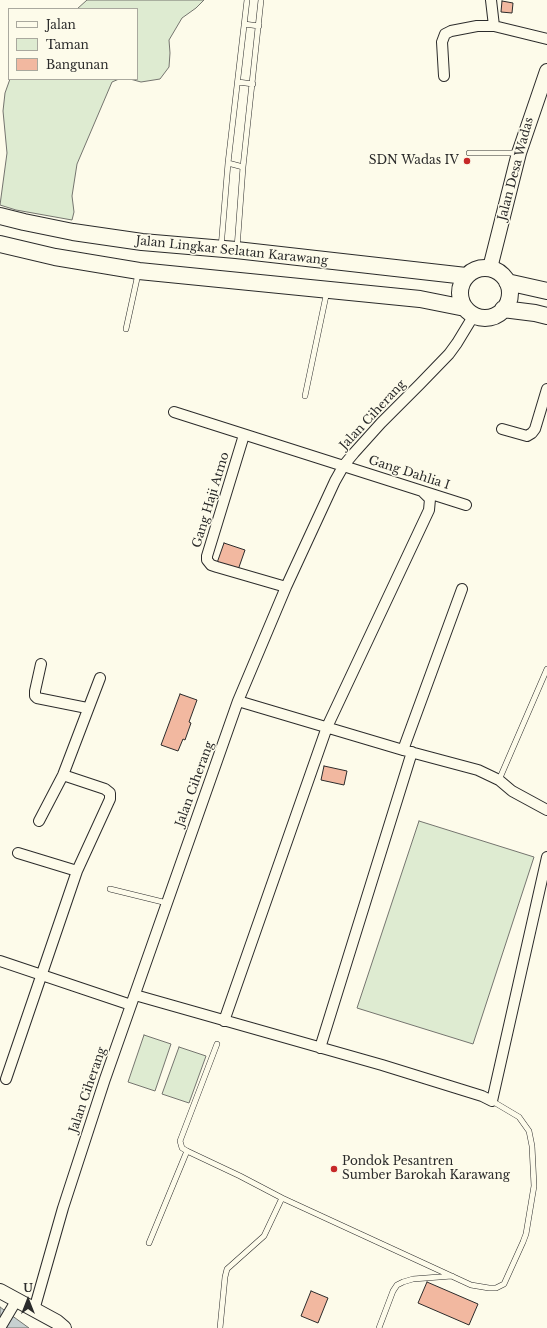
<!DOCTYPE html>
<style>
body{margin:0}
#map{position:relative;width:547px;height:1328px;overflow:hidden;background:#fdfbea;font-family:"Libre Baskerville",serif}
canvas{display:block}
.legend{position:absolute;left:8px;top:8px;width:130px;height:72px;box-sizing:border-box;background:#fdfbea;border:1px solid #a9a89e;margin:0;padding:5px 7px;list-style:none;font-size:12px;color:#2b2b2b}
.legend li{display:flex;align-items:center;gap:8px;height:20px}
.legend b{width:20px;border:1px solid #a9a89e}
.north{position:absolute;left:8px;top:1280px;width:40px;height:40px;-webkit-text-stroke:3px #fdfbea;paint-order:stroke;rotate:0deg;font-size:11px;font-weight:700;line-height:16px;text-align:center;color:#2b2b2b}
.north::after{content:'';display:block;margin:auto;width:14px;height:18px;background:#2b2b2b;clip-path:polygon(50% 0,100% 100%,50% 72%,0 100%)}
</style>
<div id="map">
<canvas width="547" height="1328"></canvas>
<ul class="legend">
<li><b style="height:5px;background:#fdfbea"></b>Jalan</li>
<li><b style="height:11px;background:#deebd1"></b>Taman</li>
<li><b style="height:11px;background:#f2b8a0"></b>Bangunan</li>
</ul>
<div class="north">U</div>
</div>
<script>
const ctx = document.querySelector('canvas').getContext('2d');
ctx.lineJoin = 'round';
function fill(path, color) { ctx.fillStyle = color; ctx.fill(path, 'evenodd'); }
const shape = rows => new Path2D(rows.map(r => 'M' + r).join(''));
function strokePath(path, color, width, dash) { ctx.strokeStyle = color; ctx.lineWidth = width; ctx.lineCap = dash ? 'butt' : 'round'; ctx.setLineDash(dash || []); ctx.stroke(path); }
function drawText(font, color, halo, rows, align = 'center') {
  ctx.font = font + ' "Libre Baskerville",serif'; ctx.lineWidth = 3; ctx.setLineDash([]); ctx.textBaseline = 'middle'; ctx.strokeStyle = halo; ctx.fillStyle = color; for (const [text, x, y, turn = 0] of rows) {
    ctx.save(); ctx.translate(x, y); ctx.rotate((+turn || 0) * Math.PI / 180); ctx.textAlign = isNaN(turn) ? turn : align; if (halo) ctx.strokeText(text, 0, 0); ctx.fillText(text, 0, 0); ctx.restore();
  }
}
const green = shape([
 [87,0,204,0,196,8,182,18,169,40,170,53,169,67,160,79,141,82,130,79,137,79,137,9,77,9,87,0],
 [10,79,119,79,112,82,77,164,72,196,74,212,72,220,16,210,0,205,7,153,3,111,5,93,10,79],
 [419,821,534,857,473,1044,357,1008,419,821],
 [144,1035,171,1044,155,1091,128,1082,144,1035],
 [179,1047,206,1056,189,1103,162,1094,179,1047]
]);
const water = shape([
 [0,1307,29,1328,0,1328,0,1307]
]);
const building = shape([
 [502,1,513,3,512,13,501,12,502,1],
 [224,543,245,550,238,570,217,563,224,543],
 [180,694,197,700,189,722,191,723,185,740,183,739,178,751,161,745,180,694],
 [324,766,347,771,344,785,321,780,324,766],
 [427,1282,478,1304,469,1325,418,1303,427,1282],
 [311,1291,328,1298,318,1323,301,1316,311,1291]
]);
const service = shape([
 [244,24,259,26],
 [238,82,253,84],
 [469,153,518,153],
 [228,163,243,167],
 [221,248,228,163,247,0],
 [237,248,243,167,261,0],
 [126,329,138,274],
 [305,396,327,291],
 [499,780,547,669],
 [110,889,167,903],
 [217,1044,180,1141,182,1148,187,1151,240,1176,282,1198,471,1285,489,1288,496,1288,504,1284,523,1242,526,1234,534,1186,532,1146,529,1131,519,1117,492,1101],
 [149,1243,187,1151],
 [220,1328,225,1277,227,1269,264,1236,282,1198],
 [379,1328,393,1291,397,1285,403,1282,413,1279,452,1276]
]);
const minor = shape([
 [491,0,494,26],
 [444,76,442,42,445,34,451,31,477,26,494,26,547,39],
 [174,412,466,505],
 [502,429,527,436,532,433,535,429,547,389],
 [244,435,207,556,207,560,211,565,217,567,286,587],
 [41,664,35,691,35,696,37,698,87,708],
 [238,701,403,750,478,770,499,780,512,791,547,810],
 [403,750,462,589],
 [39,821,63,775,100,678],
 [18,853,77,871],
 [0,961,131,1005],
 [135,995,382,1065,482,1096,492,1101,547,857],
 [224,1021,327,727,429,510,430,499,423,492],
 [320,1048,412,752],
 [6,1079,77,871,110,799,110,793,105,789,63,775],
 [34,1310,63,1208,105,1079,238,701,286,587,335,481,344,465,354,453,381,423,420,384,449,354,457,343,474,315],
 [0,1328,16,1301]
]);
const secondary = shape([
 [490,268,519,153,547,71],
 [0,1291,57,1322,64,1328]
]);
const primary = shape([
 [0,216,24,222,73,232,142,242,236,250,466,276],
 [0,244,55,257,139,271,420,299,465,308],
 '460 293a25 25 0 1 1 50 0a25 25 0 1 1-50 0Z',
 [507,282,547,291],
 [503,309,535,313,547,316]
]);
const markers = [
 [467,161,4,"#c62828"],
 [334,1169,4,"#c62828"]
];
const poiNames = [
 ["SDN Wadas IV",459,161],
 ["Pondok Pesantren",342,1162,"left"],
 ["Sumber Barokah Karawang",342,1176,"left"]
];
const streetNames = [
 ["Jalan Desa Wadas",516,169,-75],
 ["Jalan Lingkar Selatan Karawang",232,251,6],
 ["Jalan Ciherang",373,415,-47],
 ["Gang Dahlia I",409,473,18],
 ["Gang Haji Atmo",211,500,-73],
 ["Jalan Ciherang",195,784,-70],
 ["Jalan Ciherang",88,1090,-71]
];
fill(green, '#deebd1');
strokePath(green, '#74746e', 1);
fill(water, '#c7d0d0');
strokePath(water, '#74746e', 1);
fill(building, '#f2b8a0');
strokePath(building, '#2b2b2b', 1);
strokePath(service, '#2b2b2b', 6);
strokePath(minor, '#2b2b2b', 12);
strokePath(secondary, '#2b2b2b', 16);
strokePath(primary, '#2b2b2b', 18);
strokePath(service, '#fdfbea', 5);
strokePath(minor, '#fdfbea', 10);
strokePath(secondary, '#fdfbea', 14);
strokePath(primary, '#fdfbea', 16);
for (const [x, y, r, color] of markers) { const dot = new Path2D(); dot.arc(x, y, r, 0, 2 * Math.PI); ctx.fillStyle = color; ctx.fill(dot); strokePath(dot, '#fdfbea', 1.5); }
drawText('12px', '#2b2b2b', '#fdfbea', poiNames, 'right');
drawText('12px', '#2b2b2b', '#fdfbea', streetNames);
</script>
